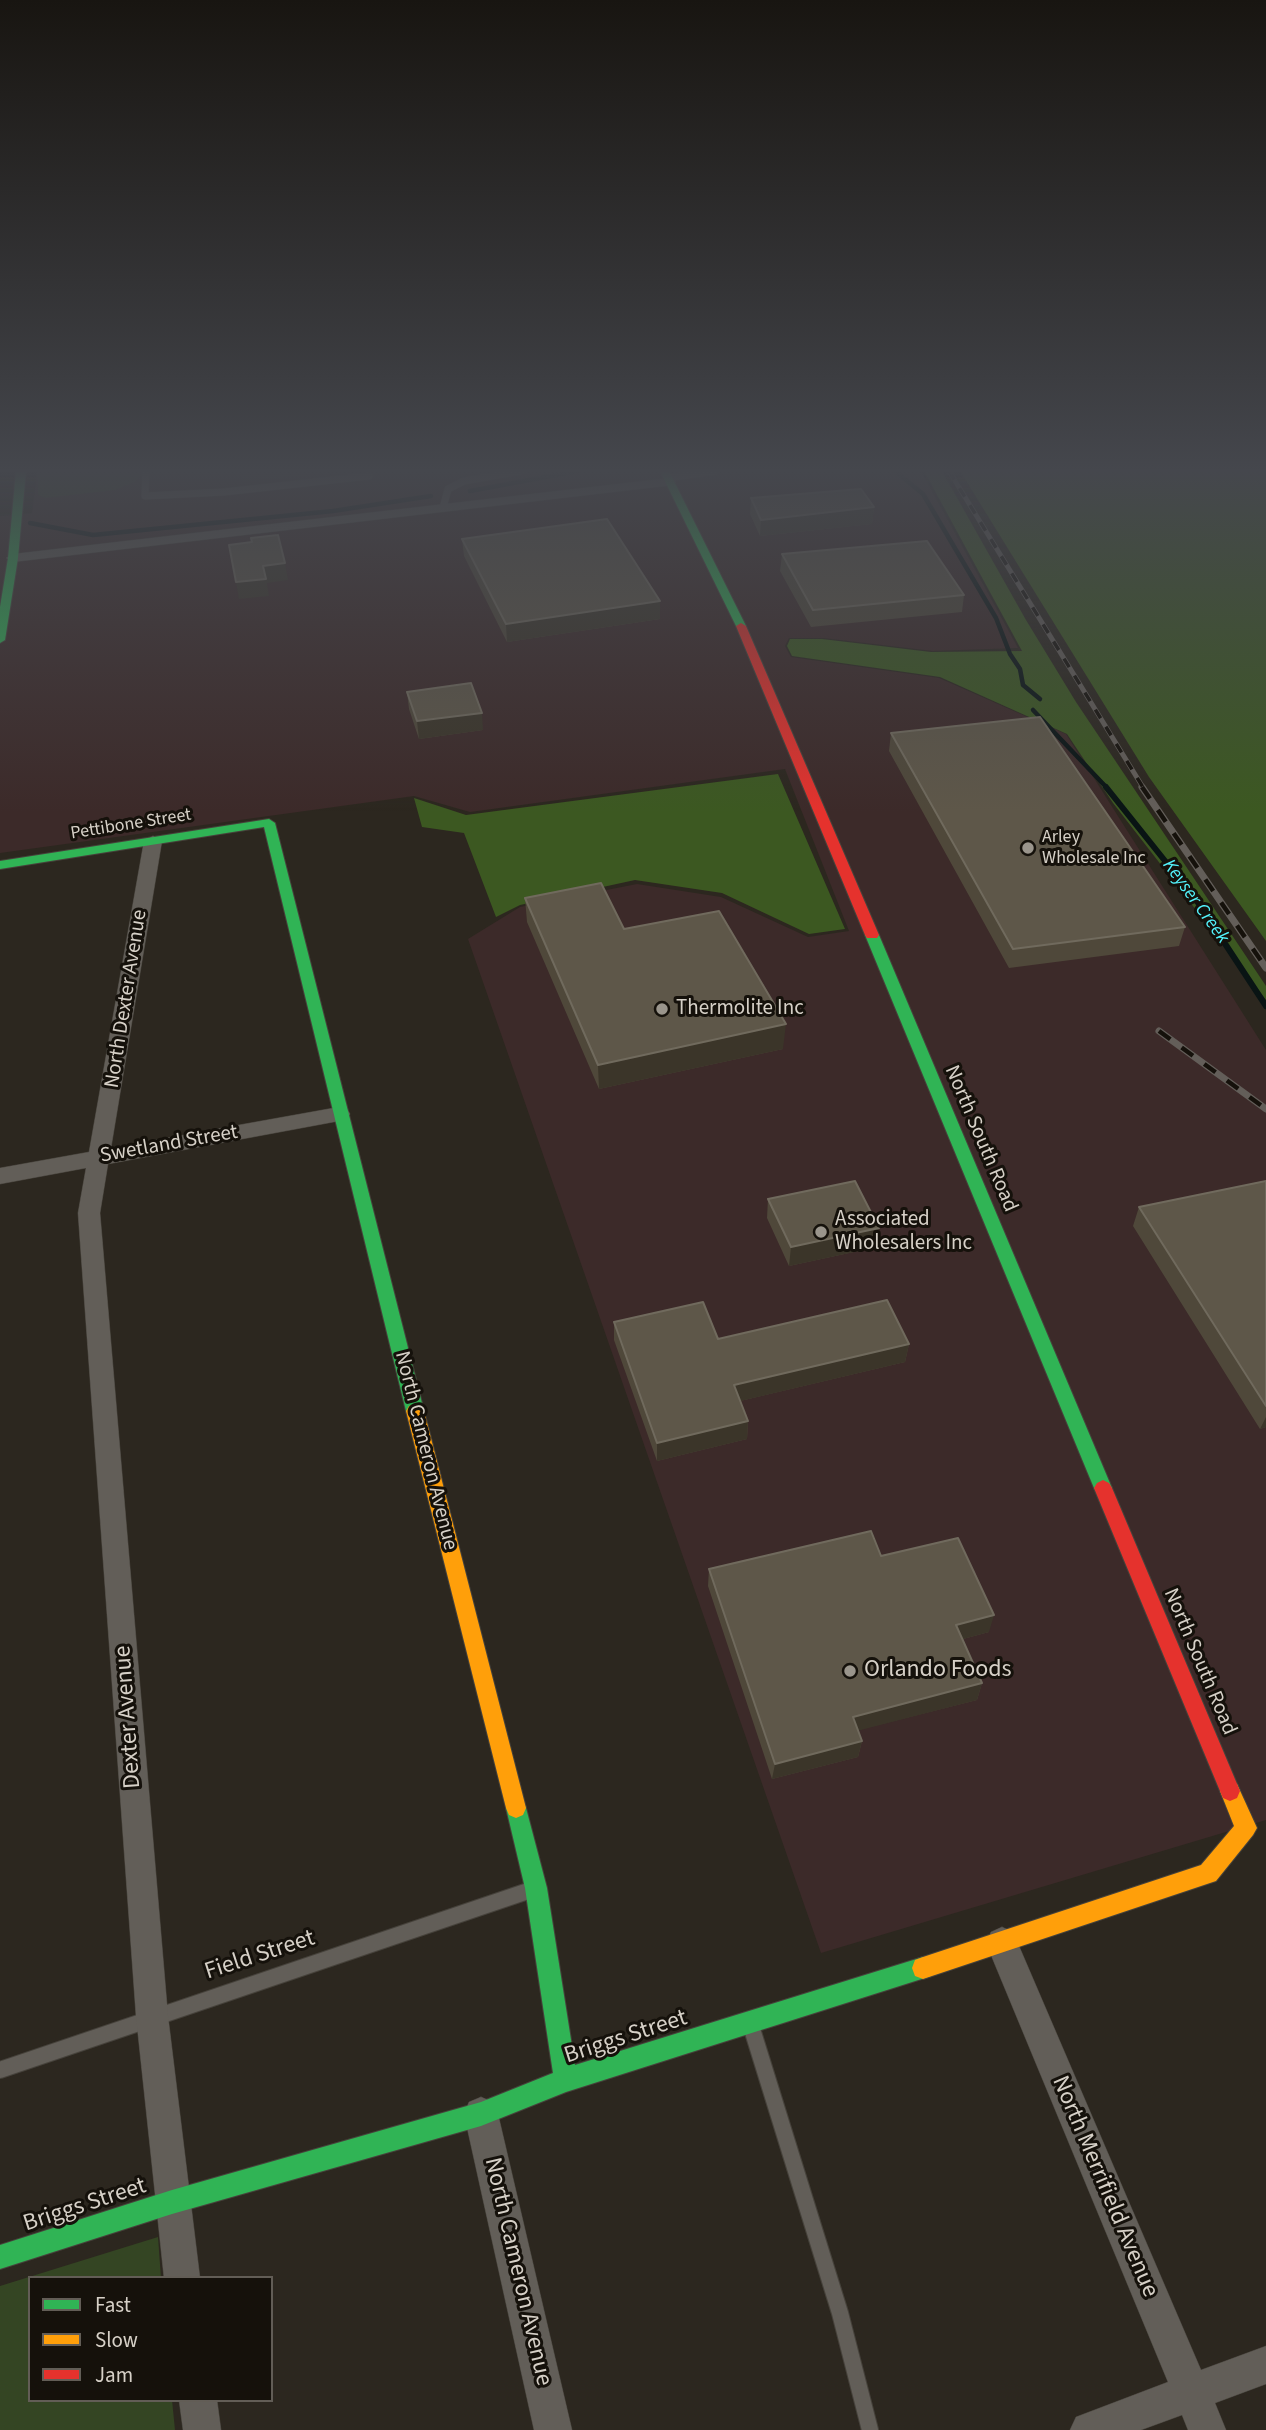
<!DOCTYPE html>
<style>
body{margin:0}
#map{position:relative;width:1266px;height:2430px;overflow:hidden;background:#2c271f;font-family:"Source Sans 3",sans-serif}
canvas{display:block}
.legend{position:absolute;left:28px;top:2276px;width:245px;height:126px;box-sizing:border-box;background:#15110b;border:2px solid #625d56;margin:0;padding:9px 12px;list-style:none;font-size:21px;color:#d6d0c7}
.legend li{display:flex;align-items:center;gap:14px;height:35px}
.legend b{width:35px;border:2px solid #625d56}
</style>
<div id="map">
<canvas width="1266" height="2430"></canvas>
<ul class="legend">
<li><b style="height:9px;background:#30b455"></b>Fast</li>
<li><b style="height:9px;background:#ff9f0a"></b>Slow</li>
<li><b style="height:9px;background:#e5322d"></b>Jam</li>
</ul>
</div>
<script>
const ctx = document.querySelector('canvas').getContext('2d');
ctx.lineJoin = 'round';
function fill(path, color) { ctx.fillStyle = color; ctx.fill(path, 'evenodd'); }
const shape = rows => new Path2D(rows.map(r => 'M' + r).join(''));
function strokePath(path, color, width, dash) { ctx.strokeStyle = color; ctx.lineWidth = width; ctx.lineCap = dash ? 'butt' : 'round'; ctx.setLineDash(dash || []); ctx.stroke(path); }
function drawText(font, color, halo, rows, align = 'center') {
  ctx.font = font + ' "Source Sans 3",sans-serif'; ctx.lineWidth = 6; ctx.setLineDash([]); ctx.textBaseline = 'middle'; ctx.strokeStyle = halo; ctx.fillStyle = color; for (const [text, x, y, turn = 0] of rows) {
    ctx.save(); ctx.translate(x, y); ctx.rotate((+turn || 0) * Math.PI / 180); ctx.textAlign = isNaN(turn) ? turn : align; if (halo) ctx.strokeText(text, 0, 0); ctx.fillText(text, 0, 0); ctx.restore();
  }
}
const industrial = shape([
 [37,471,921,471,1018,648,933,651,823,638,789,638,785,646,791,657,939,678,1066,734,1266,1050,1266,1820,821,1953,468,939,520,907,637,884,721,897,808,937,849,931,785,769,470,812,414,796,0,853,0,516,32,513]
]);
const green = shape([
 [38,471,140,471,140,475,136,481,115,490,45,498,38,495],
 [158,2237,161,2278,30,2278,30,2400,172,2400,175,2430,0,2430,0,2286]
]);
const forest = shape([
 [924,471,942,471,1026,620,1076,702,1266,986,1266,1000,1113,803,1067,734,940,677,792,656,787,646,790,639,822,639,931,652,1022,651],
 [960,471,1266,471,1266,941,1149,777],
 [778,774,845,929,809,934,722,893,635,880,520,905,496,917,464,833,422,827,414,798,466,815]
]);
const streamFar1 = shape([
 [895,471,923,494,996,618,1010,654,1020,669,1023,685,1040,699],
 [470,491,578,471],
 [30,523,93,535,333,511,431,496],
 [1033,710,1108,789]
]);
const stream = shape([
 [1106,787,1197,901,1266,1006]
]);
const laneFar1 = shape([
 [146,471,145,496,224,492,369,476],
 [667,478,716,471],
 [443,508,448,489,464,481,521,471]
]);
const lane = shape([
 [752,2029,840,2313,870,2430],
 [0,2070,528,1891]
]);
const street = shape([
 [669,478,676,482,674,485,13,562,6,558,13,554,669,478],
 [153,836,162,841,111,1148,339,1107,347,1109,350,1114,347,1119,339,1121,108,1164,100,1213,168,2016,200,2278,164,2278,136,2016,78,1213,86,1168,0,1184,0,1168,89,1152,144,841,153,836],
 [1002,1927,1013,1932,1201,2370,1266,2346,1266,2384,1215,2403,1226,2430,1188,2430,1182,2415,1141,2430,1070,2430,1076,2417,1168,2382,986,1943,991,1932,1002,1927],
 [481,2097,493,2102,498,2114,572,2430,534,2430,464,2114,469,2102,481,2097],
 [179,2400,217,2400,221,2430,183,2430,179,2400]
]);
const fast = shape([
 [16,471,26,471,18,558,5,640,0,643,0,607,8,558,16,471],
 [660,471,669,471,746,626,745,628,736,626,660,471],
 [269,819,275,823,424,1411,421,1416,415,1418,409,1416,406,1411,264,827,0,869,0,861,269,819],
 [872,931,879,935,1112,1488,1109,1493,1103,1496,1097,1493,1094,1488,865,935,872,931],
 [516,1798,523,1801,526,1808,547,1888,575,2065,923,1957,931,1960,934,1968,931,1976,566,2092,481,2126,172,2214,0,2269,0,2245,172,2190,481,2102,553,2073,525,1888,506,1808,509,1801,516,1798]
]);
const slow = shape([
 [415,1404,421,1406,424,1411,526,1808,523,1815,516,1818,509,1815,506,1808,406,1411,409,1406,415,1404],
 [1230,1781,1237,1784,1257,1828,1253,1835,1216,1881,923,1979,915,1976,912,1968,915,1960,923,1957,1201,1865,1234,1826,1220,1791,1223,1784,1230,1781]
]);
const jam = shape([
 [741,623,746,626,879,935,877,938,867,938,865,935,736,626,741,623],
 [1103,1480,1109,1483,1112,1488,1240,1791,1237,1798,1230,1801,1223,1798,1220,1791,1094,1488,1097,1483,1103,1480]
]);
const railFar1 = shape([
 [949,471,1144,789]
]);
const rail = shape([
 [1142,787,1266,968],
 [1159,1031,1266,1109]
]);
const wall = shape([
 [751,498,874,507,872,524,760,536,750,514],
 [462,539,660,601,660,619,507,642,464,556],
 [782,554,964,595,962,612,811,627,780,571],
 [407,692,483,730,419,739,409,709],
 [891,733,1185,927,1179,946,1009,968,889,751],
 [525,898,624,929,783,1049,599,1089,527,922],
 [1266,1181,1266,1427,1260,1429,1133,1226,1139,1207],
 [768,1199,877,1247,789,1266,767,1218],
 [614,1322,718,1339,909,1344,905,1362,740,1401,748,1421,747,1439,657,1461,614,1340],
 [881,1556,989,1632,963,1639,982,1683,977,1700,858,1730,862,1741,858,1757,772,1779,708,1586,709,1569]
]);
const shadedWall = shape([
 [241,471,355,471,242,481],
 [874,507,872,524,760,536,761,520],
 [285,563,288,580,267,583,269,596,239,599,236,582,263,566],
 [660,601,660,619,507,642,506,624],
 [482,713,483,730,419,739,417,721],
 [786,1024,783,1049,599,1089,598,1065],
 [879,1228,877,1247,789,1266,791,1247],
 [909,1344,905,1362,732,1403,734,1385],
 [1266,1417,1266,1427,1260,1429],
 [748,1421,747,1439,657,1461,657,1443],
 [994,1615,989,1632,952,1642,956,1625],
 [982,1683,977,1700,849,1733,853,1717],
 [862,1741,858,1757,772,1779,775,1764]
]);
const building = shape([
 [861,489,874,507,761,520,751,498,861,489],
 [607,519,660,601,506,624,462,539,607,519],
 [278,535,285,563,263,566,266,579,236,582,229,545,252,542,251,538,278,535],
 [927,541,964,595,813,610,782,554,927,541],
 [471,683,482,713,417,721,407,692,471,683],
 [1040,717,1185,927,1013,949,891,733,1040,717],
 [601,883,624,929,719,911,786,1024,598,1065,525,898,601,883],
 [855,1181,879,1228,791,1247,768,1199,855,1181],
 [1266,1181,1266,1406,1139,1207,1266,1181],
 [887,1300,909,1344,734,1385,748,1421,657,1443,614,1322,703,1302,718,1339,887,1300],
 [871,1531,881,1556,958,1538,994,1615,956,1625,982,1683,853,1717,862,1741,775,1764,709,1569,871,1531]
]);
const markers = [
 [1028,848,7,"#9a958c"],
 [662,1009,7,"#9a958c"],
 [821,1232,7,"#9a958c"],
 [850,1671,7,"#9a958c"]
];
const farStreetnames = [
 ["Pettibone Street",131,825,-9]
];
const farPoinames = [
 ["Arley",1042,838],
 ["Wholesale Inc",1042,859]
];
const farWaternames = [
 ["Keyser Creek",1195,902,54]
];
const streetNames = [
 ["North Dexter Avenue",127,999,-81],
 ["North South Road",980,1139,67],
 ["Swetland Street",169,1145,-10],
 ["North Cameron Avenue",425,1451,76],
 ["North South Road",1199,1662,67]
];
const poiNames = [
 ["Thermolite Inc",676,1009],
 ["Associated",835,1220],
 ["Wholesalers Inc",835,1244]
];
const nearPoinames = [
 ["Orlando Foods",864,1671]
];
const nearStreetnames = [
 ["Dexter Avenue",129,1717,-94],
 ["Field Street",260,1956,-18],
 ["Briggs Street",626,2038,-18],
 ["North Merrifield Avenue",1104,2187,67],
 ["Briggs Street",85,2206,-18],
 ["North Cameron Avenue",517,2272,77]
];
fill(industrial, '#3c2a29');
fill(green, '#344523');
fill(forest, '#3c5821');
strokePath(streamFar1, '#091414', 4.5);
strokePath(stream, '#091414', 6);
strokePath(laneFar1, '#46423b', 8);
strokePath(lane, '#46423b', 18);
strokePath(street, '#46423b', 1);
strokePath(fast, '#46423b', 2);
strokePath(slow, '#46423b', 2);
strokePath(jam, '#46423b', 2);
strokePath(laneFar1, '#625e58', 7);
strokePath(lane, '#625e58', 16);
fill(street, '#625e58');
fill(fast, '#30b455');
fill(slow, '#ff9f0a');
fill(jam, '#e5322d');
strokePath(railFar1, '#635e59', 5);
strokePath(rail, '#635e59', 7);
strokePath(railFar1, '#15110b', 3.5, [10]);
strokePath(rail, '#15110b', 4.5, [14]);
fill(wall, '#4f483a');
fill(shadedWall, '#3b3529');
fill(building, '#5e5749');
strokePath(building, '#706a5d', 2);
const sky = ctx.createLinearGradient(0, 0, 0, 812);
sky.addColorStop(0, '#181511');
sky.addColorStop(0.58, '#45474d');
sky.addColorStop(1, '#45474d00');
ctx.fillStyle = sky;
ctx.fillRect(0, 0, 1266, 812);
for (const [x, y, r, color] of markers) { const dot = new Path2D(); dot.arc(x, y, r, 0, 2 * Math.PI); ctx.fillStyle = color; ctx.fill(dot); strokePath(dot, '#15110b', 2.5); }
drawText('18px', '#d6d0c7', '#15110b', farStreetnames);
drawText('18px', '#d6d0c7', '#15110b', farPoinames, 'left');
drawText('italic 19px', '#53f2fb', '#15110b', farWaternames);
drawText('21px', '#d6d0c7', '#15110b', streetNames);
drawText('21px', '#d6d0c7', '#15110b', poiNames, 'left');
drawText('24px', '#d6d0c7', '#15110b', nearPoinames, 'left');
drawText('24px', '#d6d0c7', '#15110b', nearStreetnames);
</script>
